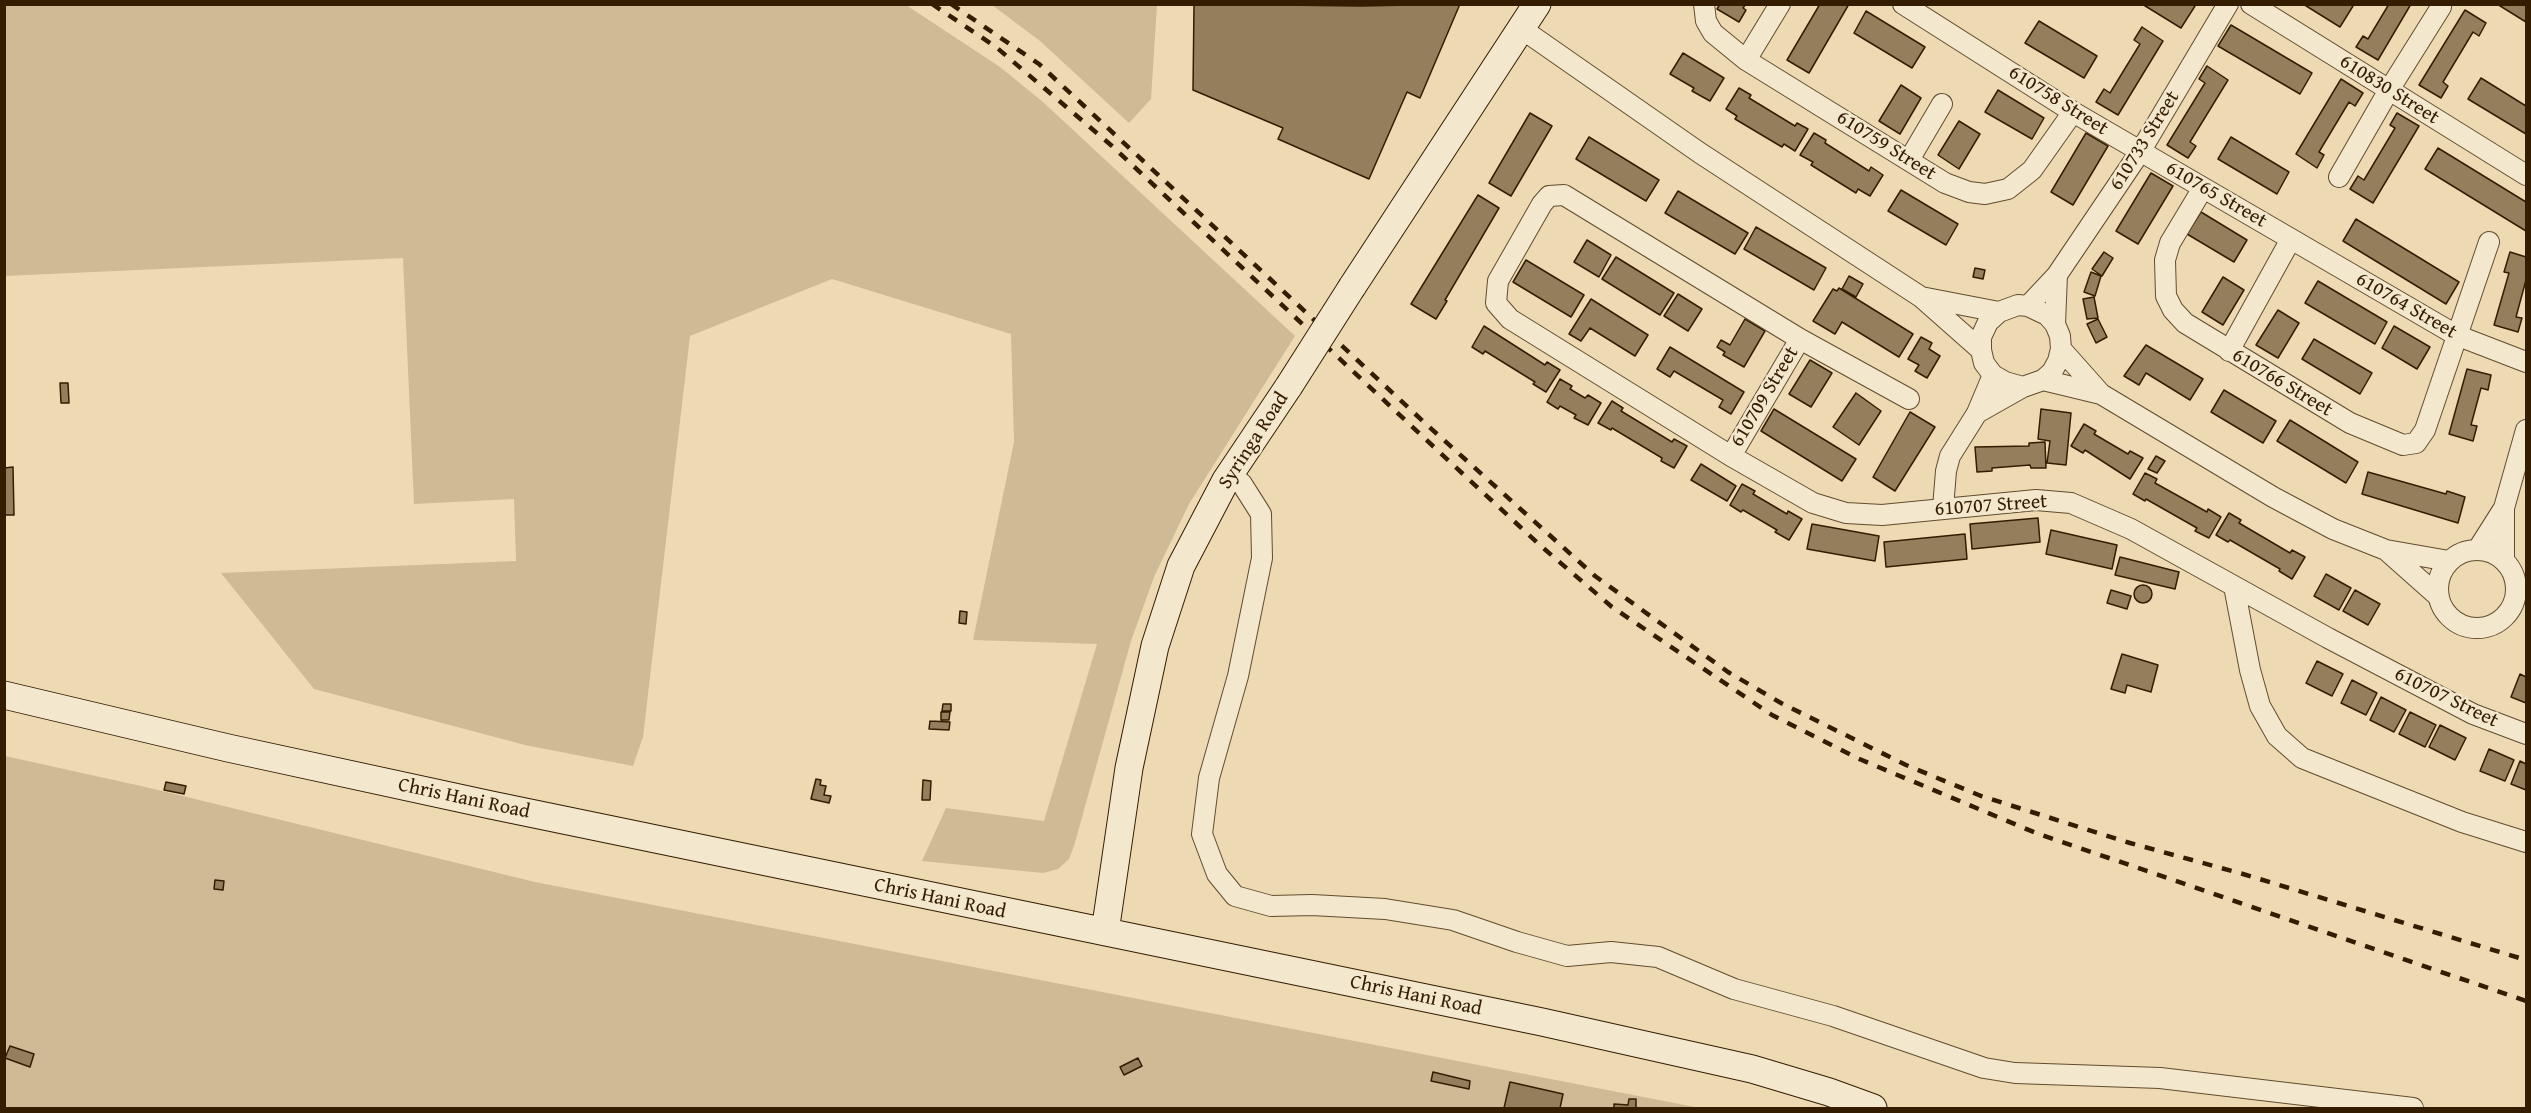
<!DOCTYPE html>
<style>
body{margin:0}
#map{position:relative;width:2531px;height:1113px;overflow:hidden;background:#eddab3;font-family:"Gentium Book Plus",serif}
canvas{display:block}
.frame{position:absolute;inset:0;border:6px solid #341c00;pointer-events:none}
</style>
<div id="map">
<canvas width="2531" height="1113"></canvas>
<div class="frame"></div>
</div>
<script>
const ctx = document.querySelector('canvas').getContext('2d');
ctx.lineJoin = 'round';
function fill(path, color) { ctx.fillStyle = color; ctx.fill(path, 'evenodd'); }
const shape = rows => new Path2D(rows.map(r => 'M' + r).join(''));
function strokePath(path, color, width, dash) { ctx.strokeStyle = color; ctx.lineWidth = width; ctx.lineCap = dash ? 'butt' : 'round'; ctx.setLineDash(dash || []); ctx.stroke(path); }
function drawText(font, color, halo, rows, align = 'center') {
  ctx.font = font + ' "Gentium Book Plus",serif'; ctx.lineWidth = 5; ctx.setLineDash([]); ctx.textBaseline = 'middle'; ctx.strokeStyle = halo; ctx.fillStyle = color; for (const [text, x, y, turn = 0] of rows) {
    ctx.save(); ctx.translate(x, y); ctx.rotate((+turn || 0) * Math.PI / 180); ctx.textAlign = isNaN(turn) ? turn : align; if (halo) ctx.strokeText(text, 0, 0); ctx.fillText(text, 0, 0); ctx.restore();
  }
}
const green = shape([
 [4,5,906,5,1000,67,1043,102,1295,336,1189,504,1154,577,1131,641,1074,846,1069,859,1058,869,1043,873,922,861,946,808,1044,821,1097,644,973,640,1014,442,1011,334,832,279,690,336,643,737,633,766,525,745,314,689,221,573,516,561,514,499,414,504,403,258,5,276],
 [992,5,1157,5,1151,99,1129,123,1040,41],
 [5,756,150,788,535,882,1700,1108,5,1108]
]);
const building = shape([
 [1194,4,1361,6,1460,4,1420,98,1407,92,1369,179,1278,139,1283,128,1193,90,1194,4],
 [1720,4,1746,4,1743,8,1746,10,1739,22,1717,9,1720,4],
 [1820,4,1849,4,1809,73,1787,60,1820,4],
 [2142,4,2191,4,2195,6,2181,28,2142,4],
 [2303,4,2351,4,2353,6,2340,27,2303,4],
 [2389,4,2411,4,2378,60,2356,47,2363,36,2368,39,2389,4],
 [2497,4,2526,4,2526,22,2497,4],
 [2465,10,2486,23,2479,36,2473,32,2443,82,2448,86,2441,98,2419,85,2465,10],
 [1866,11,1925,47,1912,68,1854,33,1866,11],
 [2039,21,2097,56,2084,78,2025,43,2039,21],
 [2231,25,2312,73,2300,94,2218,46,2231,25],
 [2142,27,2163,41,2118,115,2096,102,2104,89,2110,93,2140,44,2134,40,2142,27],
 [1683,53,1724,78,1710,101,1692,91,1694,88,1670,74,1683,53],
 [2207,66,2228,80,2190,142,2196,146,2188,158,2167,145,2205,83,2199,79,2207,66],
 [2481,78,2526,106,2526,134,2468,99,2481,78],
 [2341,79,2363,93,2355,106,2349,102,2319,152,2324,155,2317,168,2296,154,2341,79],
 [1901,85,1921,98,1900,134,1879,121,1901,85],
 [1739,88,1751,95,1749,98,1795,126,1797,123,1808,129,1795,151,1784,144,1782,147,1735,119,1737,116,1726,109,1739,88],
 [1998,90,2044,118,2032,139,1985,112,1998,90],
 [1530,113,1552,126,1511,196,1489,183,1530,113],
 [2397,113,2419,126,2373,203,2350,189,2358,176,2364,180,2395,128,2390,125,2397,113],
 [1959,121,1980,134,1959,169,1938,155,1959,121],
 [1814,133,1826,140,1825,143,1869,171,1871,167,1883,175,1870,196,1858,189,1856,193,1811,165,1813,162,1800,155,1814,133],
 [2086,133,2108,146,2073,205,2051,192,2086,133],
 [1589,137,1659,180,1646,201,1576,159,1589,137],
 [2231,137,2289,172,2277,194,2218,159,2231,137],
 [2438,148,2526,202,2526,231,2425,169,2438,148],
 [2151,173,2173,186,2138,244,2116,231,2151,173],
 [1901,190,1958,224,1946,245,1888,211,1901,190],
 [1678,191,1748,233,1735,254,1665,213,1678,191],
 [1478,195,1499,208,1445,300,1447,301,1436,319,1411,304,1478,195],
 [2201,212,2247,240,2234,262,2187,234,2201,212],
 [2356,219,2459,282,2446,304,2343,241,2356,219],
 [1756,227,1826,268,1814,290,1744,249,1756,227],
 [1587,240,1611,255,1599,277,1574,262,1587,240],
 [2104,252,2113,258,2102,276,2092,269,2104,252],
 [2510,252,2526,257,2526,280,2516,317,2522,318,2518,332,2494,325,2509,273,2504,272,2510,252],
 [1616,257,1674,293,1660,315,1602,279,1616,257],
 [1526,260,1584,295,1571,317,1513,282,1526,260],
 [1975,268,1985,270,1983,279,1973,277,1975,268],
 [2091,272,2101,276,2095,296,2084,292,2091,272],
 [1849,276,1863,284,1856,297,1842,289,1849,276],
 [2223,277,2244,290,2223,325,2202,312,2223,277],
 [2318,281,2387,322,2375,344,2305,303,2318,281],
 [1839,288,1913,334,1899,357,1842,322,1835,334,1813,321,1833,289,1837,291,1839,288],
 [1678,294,1702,309,1688,331,1664,316,1678,294],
 [2094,297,2098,318,2087,319,2083,299,2094,297],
 [1591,299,1648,335,1635,356,1590,328,1581,341,1569,334,1591,299],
 [2278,310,2299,323,2278,358,2256,345,2278,310],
 [1745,319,1765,331,1744,367,1723,355,1725,352,1717,347,1721,340,1730,345,1745,319],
 [2098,319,2107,337,2096,343,2087,324,2098,319],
 [1484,326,1545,365,1547,362,1560,370,1546,392,1533,384,1535,382,1485,351,1483,354,1472,347,1484,326],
 [2394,326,2430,347,2417,369,2382,348,2394,326],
 [1921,337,1932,343,1929,349,1940,356,1927,378,1915,371,1919,365,1908,359,1921,337],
 [2314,339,2372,373,2360,394,2302,359,2314,339],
 [2146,345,2203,379,2190,400,2146,373,2139,385,2124,376,2146,345],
 [1670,347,1744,392,1731,414,1719,407,1723,400,1674,371,1670,377,1657,369,1670,347],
 [1810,360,1832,373,1811,407,1789,394,1810,360],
 [2467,369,2491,375,2488,390,2481,388,2471,425,2477,426,2473,441,2449,434,2467,369],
 [1560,379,1572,386,1570,389,1585,398,1588,395,1601,403,1588,425,1574,418,1576,415,1560,406,1558,409,1547,402,1560,379],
 [60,383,68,383,69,403,61,403,60,383],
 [2224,390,2276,421,2263,443,2211,412,2224,390],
 [1856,393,1881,411,1859,445,1833,427,1856,393],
 [1612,401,1623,408,1621,411,1672,442,1674,439,1687,446,1674,468,1661,461,1662,458,1612,428,1611,430,1598,423,1612,401],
 [1774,409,1856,459,1842,481,1761,431,1774,409],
 [2041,409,2071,413,2066,465,2047,463,2050,441,2038,439,2041,409],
 [1910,412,1935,427,1895,491,1873,477,1910,412],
 [2290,420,2358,462,2346,483,2277,441,2290,420],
 [2084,424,2096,431,2094,434,2128,454,2130,451,2143,458,2130,479,2085,450,2083,453,2071,446,2084,424],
 [2045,442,2046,468,2031,468,2030,465,1992,468,1992,471,1977,472,1975,447,2029,446,2029,443,2045,442],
 [2156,456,2165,461,2157,473,2148,469,2156,456],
 [1701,464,1736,486,1727,501,1691,480,1701,464],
 [13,467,14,515,4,515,4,468,13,467],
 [2368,472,2446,494,2447,491,2465,497,2458,523,2362,494,2368,472],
 [2145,473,2157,479,2155,483,2207,512,2208,509,2221,517,2209,538,2195,531,2197,528,2146,499,2145,501,2133,494,2145,473],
 [1742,484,1755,491,1753,494,1787,514,1788,511,1802,519,1789,540,1775,532,1777,530,1743,510,1741,512,1730,505,1742,484],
 [2229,513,2241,520,2239,523,2290,553,2292,550,2305,557,2292,579,2279,571,2280,569,2230,540,2228,542,2216,535,2229,513],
 [2038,518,2040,542,1972,549,1970,524,2038,518],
 [1812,524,1879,536,1875,561,1807,549,1812,524],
 [2051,530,2117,545,2112,569,2046,554,2051,530],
 [1965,534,1967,559,1886,567,1884,542,1965,534],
 [2120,557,2179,572,2175,589,2115,575,2120,557],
 [2326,574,2351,588,2339,610,2314,596,2326,574],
 '2134 594a9 9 0 1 1 18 0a9 9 0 1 1-18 0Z',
 [2111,590,2131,596,2127,609,2107,603,2111,590],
 [2355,590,2380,604,2368,625,2343,611,2355,590],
 [960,611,967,612,966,624,959,623,960,611],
 [2122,654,2158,665,2151,692,2127,685,2125,693,2111,689,2122,654],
 [2317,661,2343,674,2332,696,2306,683,2317,661],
 [2520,674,2526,677,2526,703,2511,697,2520,674],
 [2352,680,2377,693,2366,715,2341,703,2352,680],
 [2381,697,2406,710,2394,732,2370,720,2381,697],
 [943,704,951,704,951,711,942,711,943,704],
 [941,712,950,712,949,720,941,720,941,712],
 [2410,712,2436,725,2425,747,2399,734,2410,712],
 [930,721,950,722,949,730,929,729,930,721],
 [2440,725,2466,738,2455,760,2429,747,2440,725],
 [2489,749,2514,760,2505,781,2480,771,2489,749],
 [2520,761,2526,764,2526,790,2511,784,2520,761],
 [816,779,821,780,820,785,826,786,824,795,831,796,829,803,811,799,816,779],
 [923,780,931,781,930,800,922,800,923,780],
 [166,782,186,786,184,794,164,790,166,782],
 [215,880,224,881,223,890,214,889,215,880],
 [10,1046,34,1054,30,1067,5,1058,10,1046],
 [1138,1058,1142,1066,1124,1075,1120,1067,1138,1058],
 [1433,1072,1470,1081,1469,1089,1431,1081,1433,1072],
 [1510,1082,1563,1094,1560,1108,1504,1108,1510,1082],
 [1629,1099,1636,1099,1636,1108,1614,1108,1614,1104,1628,1105,1629,1099]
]);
const street = shape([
 [1704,4,1706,21,1713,33,1746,60,1945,183,1969,192,1985,194,2008,189,2032,170,2073,112],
 [1903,4,2073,112,2456,335,2526,362],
 [2251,4,2526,175],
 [1522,29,1700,153,1921,297,1981,350],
 [1746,60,1780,4],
 [1909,160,1942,104],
 [2339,177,2389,90,2441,7],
 [2203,188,2170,243,2165,260,2166,296,2173,310,2185,323,2350,423,2403,445,2416,443,2425,430,2489,242],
 [1921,297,1999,312],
 [2028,306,2057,275,2140,152,2228,4],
 [2055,324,2047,315,2028,306,2018,305,1999,312,1988,322,1981,337,1981,350,1984,363,1993,375,2005,382,2023,387,2043,380,2052,372,2058,361,2061,349,2060,336,2055,324,2057,275],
 [2061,349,2101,394,2273,497,2333,529,2386,550,2449,561],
 [2229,351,2291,239],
 [2043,380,2101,394],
 [1909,399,1800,339,1564,195,1549,196,1542,204,1498,281,1496,303,1510,319,1731,456,1813,503,1846,513,1882,515,2036,500,2071,503,2131,529,2328,638,2473,714,2526,734],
 [1977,413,2023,387],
 [1731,456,1800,339],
 [1231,474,1242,484,1261,514,1262,558,1238,676,1209,778,1202,834,1217,874,1235,896,1271,906,1312,905,1385,909,1453,920,1517,942,1567,956,1611,952,1658,957,1734,989,1833,1016,1984,1068,2015,1073,2160,1078,2413,1108],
 [1943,508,1946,471,1950,456,1977,413,1993,375],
 [2504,508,2504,559],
 [2478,549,2504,508,2526,430],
 '2438 589a39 39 0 1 1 78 0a39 39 0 1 1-78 0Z',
 [2386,550,2439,597],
 [2234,586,2250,670,2260,706,2277,736,2302,758,2462,822,2526,842]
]);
const secondary = shape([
 [1352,287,1537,4],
 [4,695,228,748,491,805,1542,1022,1752,1069,1829,1092,1873,1108],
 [1105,932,1129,768,1155,646,1181,566,1226,480,1289,386]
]);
const rail = shape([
 [932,4,996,47,1112,146,1450,462,1542,547,1612,607,1772,715,1857,758,2036,833,2526,1001],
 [951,4,1039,64,1426,424,1595,576,1728,672,1781,703,1906,765,1981,796,2130,843,2243,874,2526,960]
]);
const secondaryBridge = shape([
 [1289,386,1352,287]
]);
const streetNames = [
 ["610830 Street",2389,90,32],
 ["610758 Street",2058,101,32],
 ["610733 Street",2145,141,-58],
 ["610759 Street",1886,146,32],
 ["610765 Street",2216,195,30],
 ["610764 Street",2406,306,30],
 ["610766 Street",2282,383,31],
 ["610709 Street",1765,397,-59],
 ["Syringa Road",1254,441,-57],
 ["610707 Street",1991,506,-4],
 ["610707 Street",2446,698,26],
 ["Chris Hani Road",464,799,12],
 ["Chris Hani Road",940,899,12],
 ["Chris Hani Road",1416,996,12]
];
fill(green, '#ceba95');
fill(building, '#947f5d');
strokePath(building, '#341c00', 1.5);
strokePath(street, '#624c2d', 22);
strokePath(secondary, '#341c00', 29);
strokePath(street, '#f3e7ce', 20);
strokePath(secondary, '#f3e7ce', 27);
strokePath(rail, '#341c00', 4.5, [10, 10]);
strokePath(secondaryBridge, '#341c00', 29, []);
strokePath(secondaryBridge, '#f3e7ce', 27);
drawText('20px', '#341c00', '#f3e7ce', streetNames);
</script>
